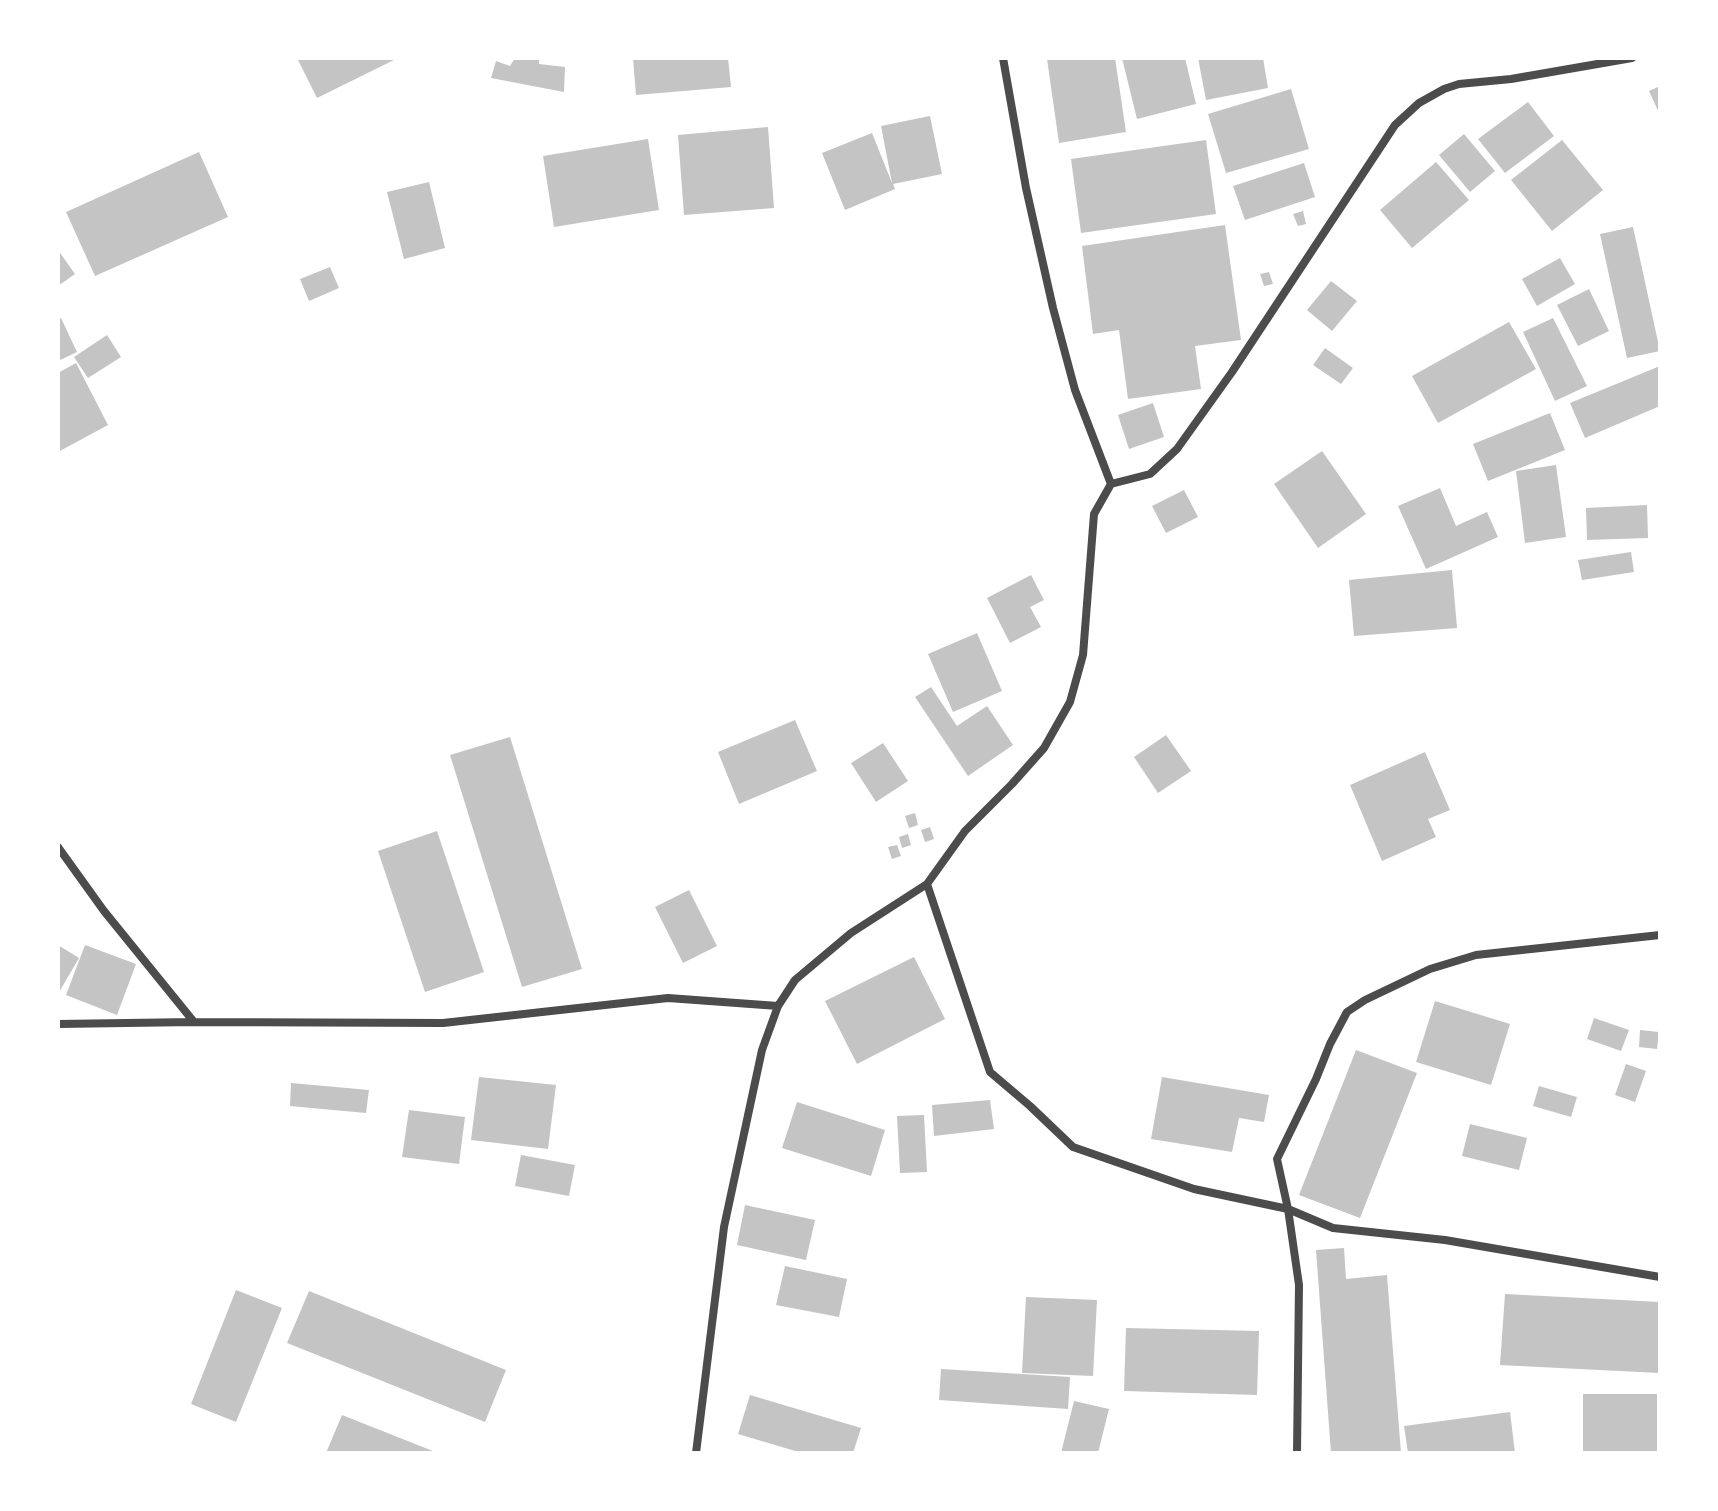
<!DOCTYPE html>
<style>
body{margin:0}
#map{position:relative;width:1718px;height:1511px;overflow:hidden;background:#fff;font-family:"IBM Plex Serif",serif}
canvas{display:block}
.frame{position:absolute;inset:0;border:60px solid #fff;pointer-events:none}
</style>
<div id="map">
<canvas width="1718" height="1511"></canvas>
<div class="frame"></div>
</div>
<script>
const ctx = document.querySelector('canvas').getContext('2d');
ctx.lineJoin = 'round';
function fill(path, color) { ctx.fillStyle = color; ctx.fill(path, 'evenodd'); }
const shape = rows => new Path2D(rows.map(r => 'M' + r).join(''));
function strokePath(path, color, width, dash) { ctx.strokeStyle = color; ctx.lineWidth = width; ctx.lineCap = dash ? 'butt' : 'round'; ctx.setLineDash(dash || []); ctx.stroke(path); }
const building = shape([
 [297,58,398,58,317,98],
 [515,58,539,58,539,64,565,67,564,92,491,78,496,61,510,66],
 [633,58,728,58,731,87,636,95],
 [1115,58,1126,132,1059,143,1047,59],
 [1122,58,1185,58,1196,104,1137,119],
 [1198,58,1263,58,1268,88,1206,100],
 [1660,86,1660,115,1649,91],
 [1291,89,1309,149,1226,173,1208,114],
 [1528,102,1554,136,1505,173,1478,139],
 [930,116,942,174,893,184,895,189,845,210,822,153,872,133,892,183,881,126],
 [768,127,774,208,684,215,678,135],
 [1464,134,1495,171,1470,192,1439,155],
 [648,139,659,210,554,227,543,156],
 [1206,140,1216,214,1081,233,1071,159],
 [1562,140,1603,190,1552,231,1511,180],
 [199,152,228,217,95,276,66,212],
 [1436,162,1469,200,1412,248,1380,210],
 [1304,163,1315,197,1245,220,1233,186],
 [429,182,445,248,404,259,387,192],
 [1303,211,1306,224,1298,226,1293,214],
 [1225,225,1241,340,1195,346,1201,389,1128,399,1119,330,1093,334,1082,246],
 [1633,227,1660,351,1627,358,1600,234],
 [58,250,75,274,58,286],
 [1560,258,1575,284,1537,306,1522,279],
 [330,267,339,288,309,301,300,279],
 [1269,272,1273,284,1264,286,1260,274],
 [1331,281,1357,301,1332,331,1307,310],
 [1589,289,1609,331,1578,346,1557,305],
 [61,318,77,352,58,361,58,319],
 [1553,318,1587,386,1555,401,1523,332],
 [1509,322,1536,369,1438,423,1412,376],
 [107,335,121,357,88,378,74,357],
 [1325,348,1353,368,1341,384,1313,365],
 [76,363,108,425,58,452,58,373],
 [1660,366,1660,406,1585,438,1570,403],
 [1153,403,1164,437,1129,449,1118,415],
 [1550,413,1565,450,1488,481,1473,444],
 [1322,451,1366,514,1318,548,1274,484],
 [1556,465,1566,537,1525,543,1516,471],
 [1440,488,1456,526,1487,512,1498,537,1426,569,1398,506],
 [1184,490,1198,517,1166,533,1152,506],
 [1647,505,1648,538,1587,540,1586,508],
 [1631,552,1634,572,1582,580,1578,560],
 [1452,570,1457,628,1354,636,1349,580],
 [1031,575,1044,600,1030,607,1041,627,1010,643,987,598],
 [977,633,1002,691,953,712,928,654],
 [931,687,957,726,987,706,1013,745,968,776,915,697],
 [795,720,817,771,739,804,718,752],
 [1166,735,1191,771,1158,793,1134,757],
 [510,737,582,969,522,987,450,755],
 [883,743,908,781,876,802,851,763],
 [1425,752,1450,810,1428,819,1436,837,1382,861,1350,785],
 [915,813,918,825,909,828,905,816],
 [930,827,934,839,925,842,921,830],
 [437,831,484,972,425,992,378,851],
 [908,834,911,845,902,848,899,837],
 [897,845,901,856,892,859,888,847],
 [689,890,717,946,683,963,655,907],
 [58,945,79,958,58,994],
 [85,945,136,964,117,1015,66,995],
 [914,957,945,1019,857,1064,825,1001],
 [1435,1001,1510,1024,1491,1085,1416,1062],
 [1594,1018,1629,1030,1621,1051,1587,1039],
 [1640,1030,1659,1032,1657,1049,1639,1047],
 [1356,1050,1417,1073,1360,1218,1299,1195],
 [1626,1064,1646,1071,1635,1102,1615,1095],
 [479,1077,556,1085,548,1149,471,1140],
 [1162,1077,1269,1095,1264,1122,1239,1118,1232,1152,1151,1139],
 [291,1083,369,1090,366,1113,290,1106],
 [1539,1086,1577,1097,1571,1117,1533,1106],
 [990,1100,994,1129,934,1136,932,1105],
 [797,1102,885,1130,871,1176,782,1148],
 [409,1110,465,1117,459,1164,402,1157],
 [924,1115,927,1172,900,1173,897,1116],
 [1470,1124,1527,1138,1519,1170,1462,1156],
 [521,1155,575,1165,569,1196,515,1186],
 [745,1205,815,1220,806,1260,737,1245],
 [1344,1248,1346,1279,1387,1275,1401,1453,1331,1453,1316,1250],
 [785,1266,847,1279,839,1317,776,1305],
 [236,1290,282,1308,236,1422,191,1404],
 [309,1291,506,1370,485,1422,287,1343],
 [1505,1294,1660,1302,1659,1373,1500,1365],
 [1026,1297,1097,1300,1093,1376,1022,1373],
 [1126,1328,1259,1331,1257,1395,1124,1391],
 [941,1369,1070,1377,1068,1409,939,1400],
 [1583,1394,1657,1394,1657,1453,1583,1453],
 [750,1395,861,1428,853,1453,802,1453,738,1434],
 [1074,1401,1109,1409,1098,1453,1061,1453],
 [1510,1412,1515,1453,1408,1453,1404,1426],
 [342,1415,438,1453,326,1453]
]);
const minor = shape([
 [1111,484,1150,474,1177,449,1232,372,1395,125,1419,103,1444,89,1459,84,1511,79,1632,58],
 [58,847,104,911,194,1022],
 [927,884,990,1072,1030,1106,1073,1147,1194,1189,1288,1209,1333,1228,1445,1240,1660,1277],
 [58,1024,194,1022,443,1023,668,998,778,1006],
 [696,1453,724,1227,762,1050,778,1006,795,980,851,933,927,884,965,831,1012,784,1044,748,1070,702,1083,655,1094,514,1111,484,1075,390,1053,308,1026,188,1003,58],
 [1297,1453,1299,1285,1288,1209,1277,1159,1316,1079,1330,1044,1347,1012,1365,1000,1430,969,1476,955,1660,935]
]);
fill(building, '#c4c4c4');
strokePath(minor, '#4c4c4c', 8);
</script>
